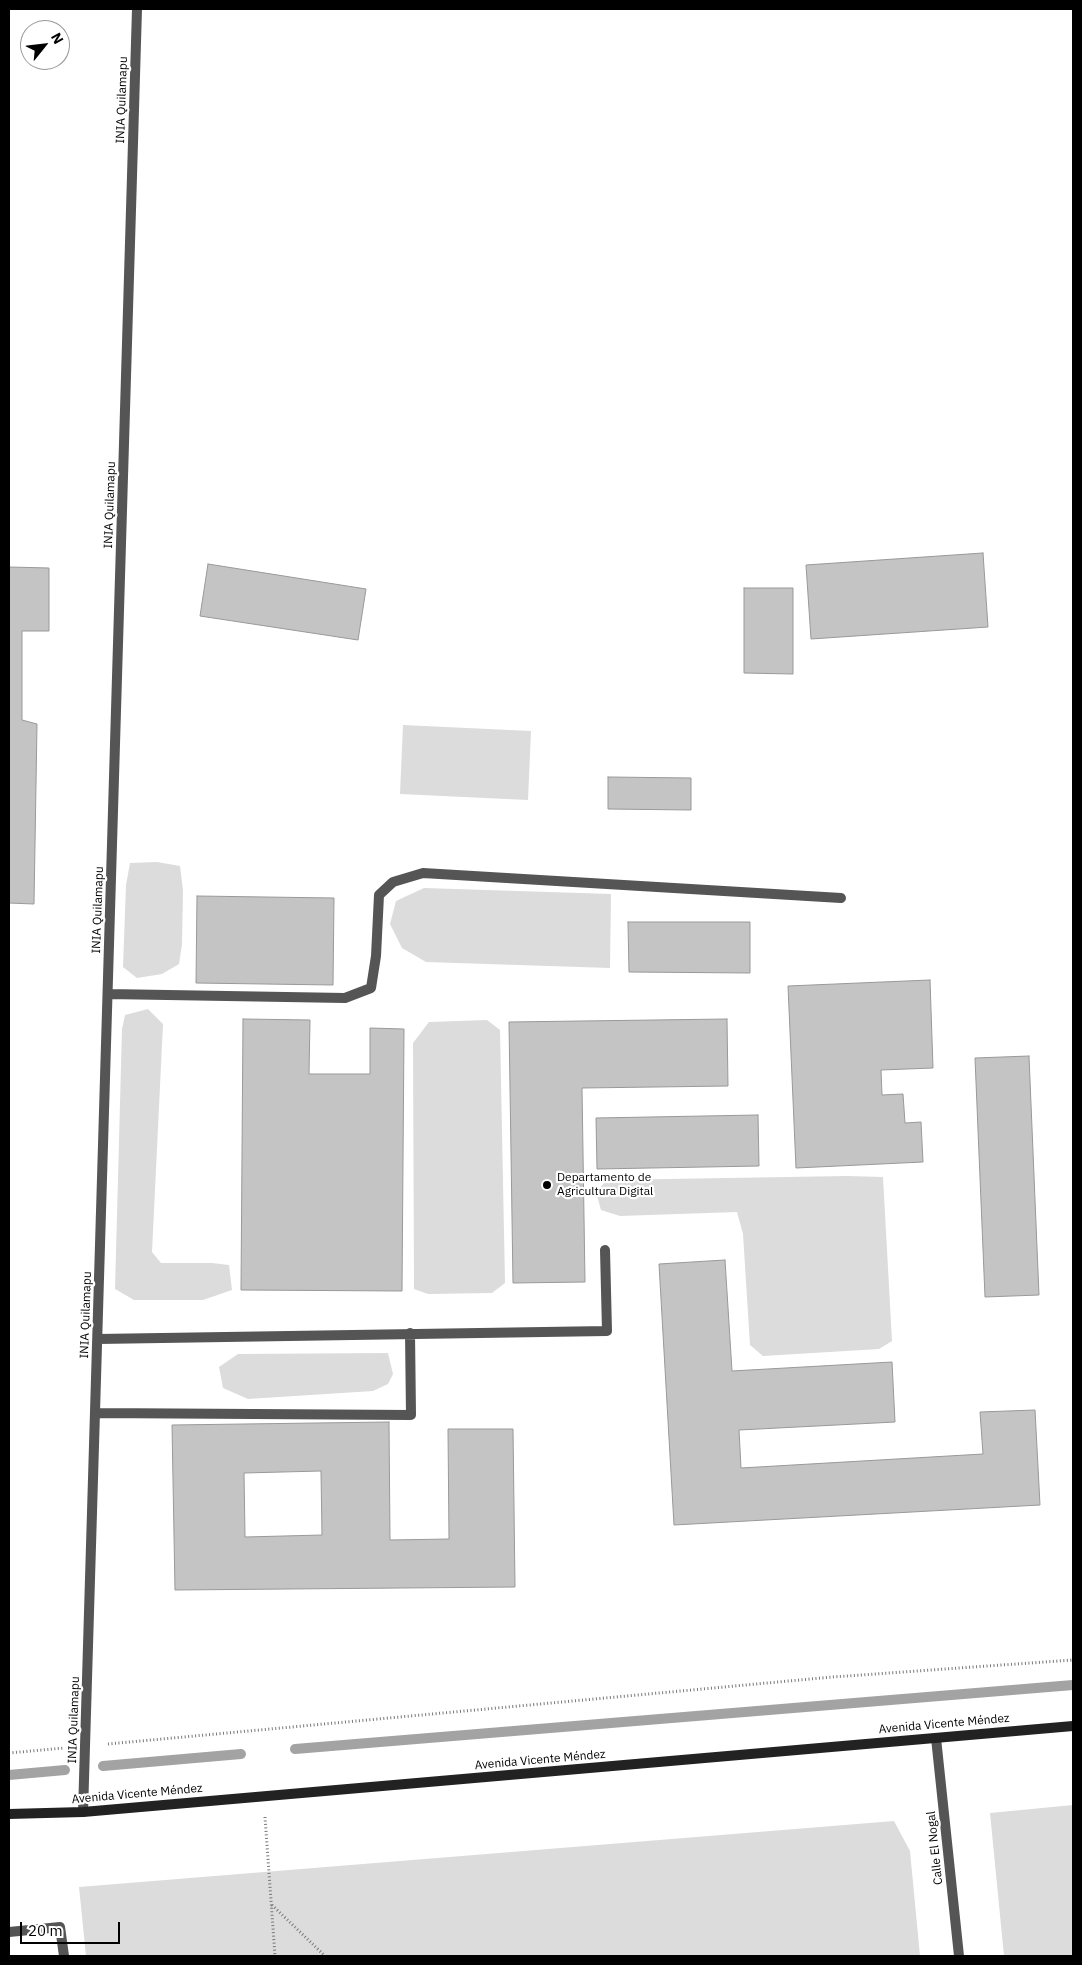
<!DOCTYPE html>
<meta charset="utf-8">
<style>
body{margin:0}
#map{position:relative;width:1082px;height:1965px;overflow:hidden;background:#fff;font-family:"IBM Plex Sans",sans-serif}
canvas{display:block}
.frame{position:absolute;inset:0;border:10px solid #000;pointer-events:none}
.north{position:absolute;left:20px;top:20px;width:50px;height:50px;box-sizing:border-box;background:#fff;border:1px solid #999;border-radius:50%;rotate:61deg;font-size:14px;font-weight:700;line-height:20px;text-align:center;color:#000}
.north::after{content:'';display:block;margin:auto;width:18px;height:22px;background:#000;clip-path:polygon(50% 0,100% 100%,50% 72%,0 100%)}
.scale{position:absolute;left:20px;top:1922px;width:100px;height:22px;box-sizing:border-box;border:2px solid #000;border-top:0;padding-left:6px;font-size:15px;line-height:18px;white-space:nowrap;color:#000;-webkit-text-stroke:4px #fff;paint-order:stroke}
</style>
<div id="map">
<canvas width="1082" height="1965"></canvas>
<div class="frame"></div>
<div class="north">N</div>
<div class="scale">20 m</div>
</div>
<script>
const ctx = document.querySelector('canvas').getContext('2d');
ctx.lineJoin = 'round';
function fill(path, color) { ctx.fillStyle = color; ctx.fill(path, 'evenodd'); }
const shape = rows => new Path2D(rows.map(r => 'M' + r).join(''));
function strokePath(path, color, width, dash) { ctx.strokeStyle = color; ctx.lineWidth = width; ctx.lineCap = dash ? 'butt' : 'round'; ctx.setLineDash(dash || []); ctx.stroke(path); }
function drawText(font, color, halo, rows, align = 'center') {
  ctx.font = font + ' "IBM Plex Sans",sans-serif'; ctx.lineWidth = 4.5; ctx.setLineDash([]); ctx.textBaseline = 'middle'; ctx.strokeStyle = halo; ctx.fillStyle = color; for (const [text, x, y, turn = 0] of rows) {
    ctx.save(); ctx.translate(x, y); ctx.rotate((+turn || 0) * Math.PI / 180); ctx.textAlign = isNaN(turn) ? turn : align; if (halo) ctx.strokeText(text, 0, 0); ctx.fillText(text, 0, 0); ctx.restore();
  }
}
const green = shape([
 [403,725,531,731,528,800,400,794],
 [157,862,180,866,183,890,182,944,179,964,162,974,137,978,123,967,126,885,130,863],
 [424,888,611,894,610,968,426,962,402,948,390,924,396,901],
 [148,1009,163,1024,152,1252,161,1263,212,1263,229,1265,232,1290,203,1300,134,1300,115,1289,122,1029,125,1015],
 [487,1020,500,1030,505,1283,492,1293,428,1294,414,1289,413,1043,429,1022],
 [847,1176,883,1177,892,1341,879,1349,763,1356,750,1345,743,1234,737,1212,620,1216,601,1210,596,1192,607,1180],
 [388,1353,393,1374,388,1384,373,1391,248,1399,223,1388,219,1367,238,1354],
 [1073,1805,1073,1956,1004,1956,990,1813],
 [894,1821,910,1851,920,1956,86,1956,79,1887]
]);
const stream = shape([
 [295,1749,1073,1685],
 [103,1766,241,1754],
 [9,1775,65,1770]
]);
const building = shape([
 [983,553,988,627,811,639,806,565,983,553],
 [208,564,366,589,358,640,200,616,208,564],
 [9,567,49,568,49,631,22,631,22,720,37,724,34,904,9,903,9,567],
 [744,588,793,588,793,674,744,673,744,588],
 [608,777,691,778,691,810,608,809,608,777],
 [197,896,334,898,333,985,196,983,197,896],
 [628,922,750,922,750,973,629,972,628,922],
 [930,980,933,1068,881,1070,882,1095,903,1094,905,1123,921,1122,923,1162,796,1168,788,986,930,980],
 [243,1019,310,1020,309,1074,370,1074,370,1028,404,1029,402,1291,241,1290,243,1019],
 [727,1019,728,1086,582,1088,585,1282,513,1283,509,1022,727,1019],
 [1029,1056,1039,1295,985,1297,975,1058,1029,1056],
 [758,1115,759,1166,597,1169,596,1118,758,1115],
 [725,1260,732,1371,892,1362,895,1422,739,1430,741,1468,983,1454,980,1412,1035,1410,1040,1505,674,1525,659,1264,725,1260],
 [389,1422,390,1540,449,1539,448,1429,513,1429,515,1587,175,1590,172,1425,389,1422],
 [321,1471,322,1535,245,1537,244,1473,321,1471]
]);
const path = shape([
 [108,1744,832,1677,1073,1660],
 [9,1753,64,1748],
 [265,1817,275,1956],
 [272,1905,325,1956]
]);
const service = shape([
 [108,994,345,998,371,988,376,956,379,895,393,882,423,873,841,898],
 [98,1339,607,1331,605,1250],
 [96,1413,411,1415,410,1333],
 [936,1738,959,1956],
 [83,1812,137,9],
 [9,1932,60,1927,64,1956]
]);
const secondary = shape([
 [9,1814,83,1812,1073,1726]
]);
const markers = [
 [547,1185,5,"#000"]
];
const streetNames = [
 ["INIA Quilamapu",122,100,-88],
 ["INIA Quilamapu",110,505,-88],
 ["INIA Quilamapu",98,910,-88],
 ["INIA Quilamapu",86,1315,-88],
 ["INIA Quilamapu",74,1720,-88],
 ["Avenida Vicente Méndez",944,1724,-5],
 ["Avenida Vicente Méndez",540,1760,-5],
 ["Avenida Vicente Méndez",137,1794,-5],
 ["Calle El Nogal",935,1848,-96]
];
const poiNames = [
 ["Departamento de",557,1178],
 ["Agricultura Digital",557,1192]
];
fill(green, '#dcdcdc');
strokePath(stream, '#a3a3a3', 10);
fill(building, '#c4c4c4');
strokePath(building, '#999', 1);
strokePath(path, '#777', 3, [1, 2.5]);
strokePath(service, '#555', 10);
strokePath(secondary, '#222', 10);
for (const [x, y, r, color] of markers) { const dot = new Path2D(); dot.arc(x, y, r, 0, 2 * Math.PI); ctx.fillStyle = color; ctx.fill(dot); strokePath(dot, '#fff', 2); }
drawText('12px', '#000', '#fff', streetNames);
drawText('12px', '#000', '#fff', poiNames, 'left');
</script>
